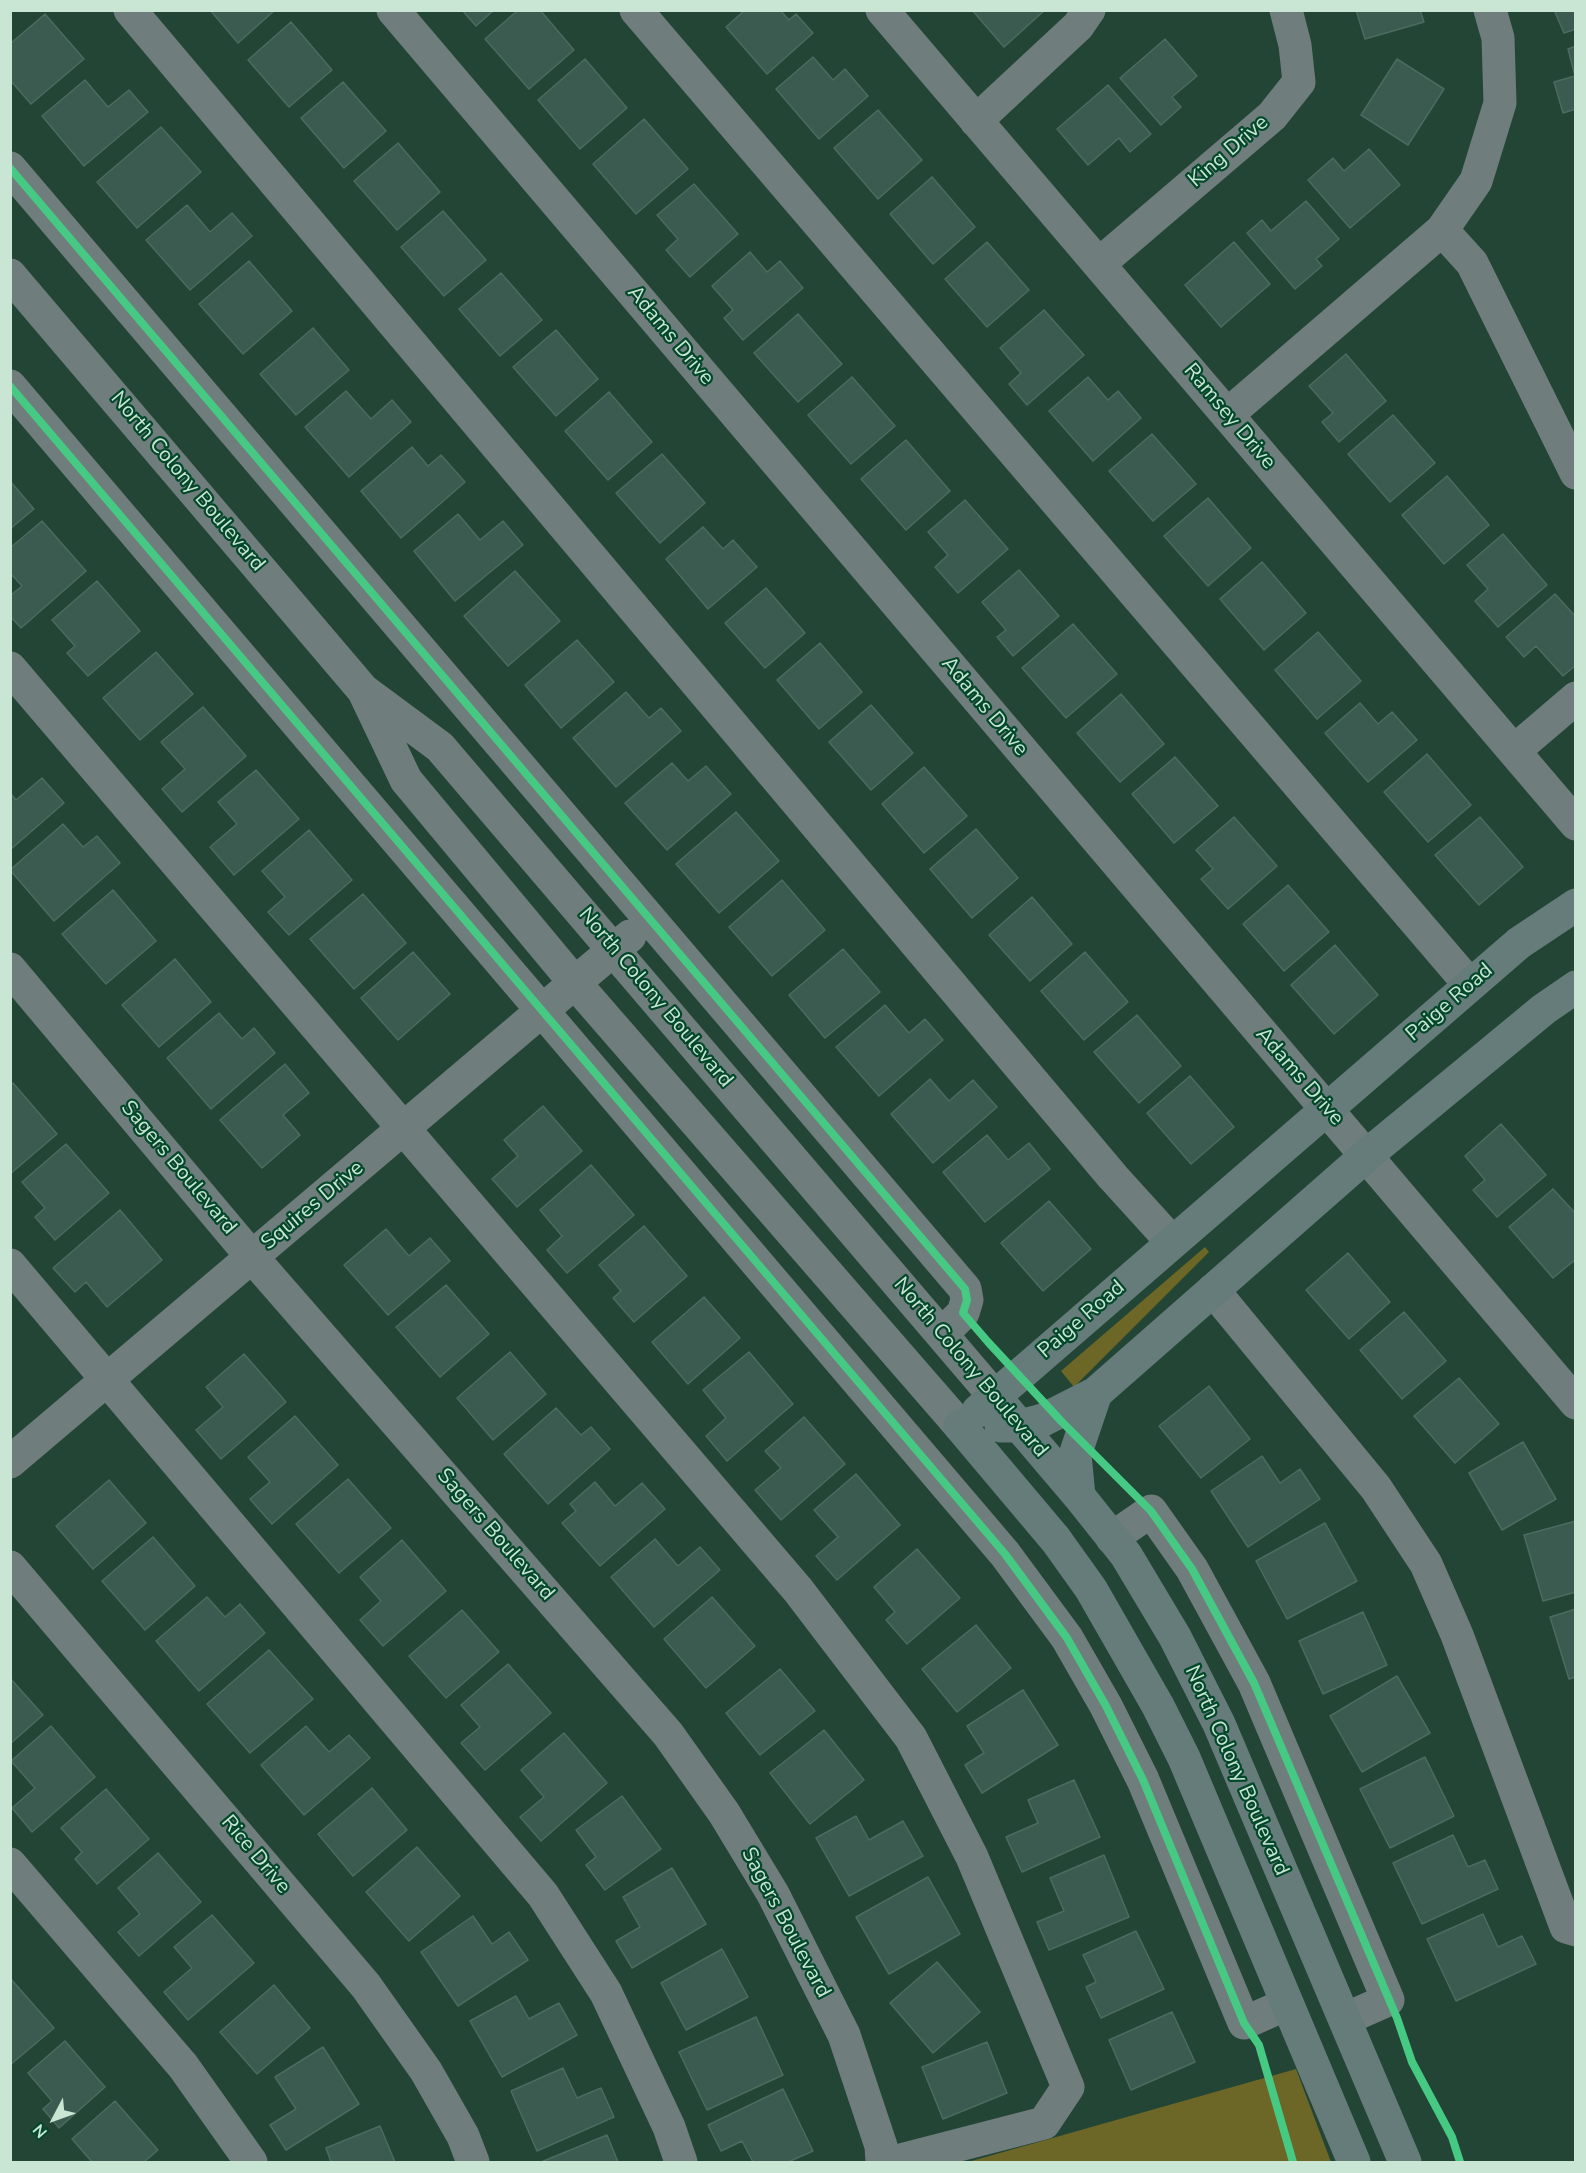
<!DOCTYPE html>
<style>
body{margin:0}
#map{position:relative;width:1586px;height:2173px;overflow:hidden;background:#224535;font-family:"Nunito Sans",sans-serif}
canvas{display:block}
.frame{position:absolute;inset:0;border:12px solid #c8e6d3;pointer-events:none}
.north{position:absolute;left:24px;top:2089px;width:60px;height:60px;-webkit-text-stroke:4px #03482b;paint-order:stroke;rotate:229deg;font-size:16px;font-weight:700;line-height:24px;text-align:center;color:#c8e6d3}
.north::after{content:'';display:block;margin:auto;width:21px;height:27px;background:#c8e6d3;clip-path:polygon(50% 0,100% 100%,50% 72%,0 100%)}
</style>
<div id="map">
<canvas width="1586" height="2173"></canvas>
<div class="frame"></div>
<div class="north">N</div>
</div>
<script>
const ctx = document.querySelector('canvas').getContext('2d');
ctx.lineJoin = 'round';
function fill(path, color) { ctx.fillStyle = color; ctx.fill(path, 'evenodd'); }
const shape = rows => new Path2D(rows.map(r => 'M' + r).join(''));
function strokePath(path, color, width, dash) { ctx.strokeStyle = color; ctx.lineWidth = width; ctx.lineCap = dash ? 'butt' : 'round'; ctx.setLineDash(dash || []); ctx.stroke(path); }
function drawText(font, color, halo, rows, align = 'center') {
  ctx.font = font + ' "Nunito Sans",sans-serif'; ctx.lineWidth = 4.5; ctx.setLineDash([]); ctx.textBaseline = 'middle'; ctx.strokeStyle = halo; ctx.fillStyle = color; for (const [text, x, y, turn = 0] of rows) {
    ctx.save(); ctx.translate(x, y); ctx.rotate((+turn || 0) * Math.PI / 180); ctx.textAlign = isNaN(turn) ? turn : align; if (halo) ctx.strokeText(text, 0, 0); ctx.fillText(text, 0, 0); ctx.restore();
  }
}
const green = shape([
 [1205,1247,1209,1252,1074,1387,1061,1371],
 [1296,2069,1331,2162,968,2162]
]);
const building = shape([
 [210,10,275,10,238,43,210,10],
 [462,10,494,10,476,26,462,10],
 [518,10,540,10,574,50,529,89,485,39,518,10],
 [745,10,780,10,789,20,796,14,813,33,767,74,726,27,745,10],
 [972,10,1045,10,1004,47,972,10],
 [1356,10,1420,10,1424,22,1365,39,1356,10],
 [1554,10,1576,10,1576,29,1564,33,1554,10],
 [45,14,84,59,31,104,10,80,10,44,45,14],
 [291,22,332,70,289,107,248,60,291,22],
 [1165,39,1197,76,1172,97,1181,107,1161,125,1120,78,1165,39],
 [1576,46,1576,109,1563,113,1554,82,1575,76,1568,49,1576,46],
 [813,57,833,80,845,69,868,96,819,139,776,89,813,57],
 [585,59,627,108,580,149,538,100,585,59],
 [1397,59,1444,89,1408,145,1361,115,1397,59],
 [85,80,108,107,129,90,148,112,84,166,42,116,85,80],
 [343,82,386,131,344,168,301,118,343,82],
 [1108,85,1151,134,1130,152,1119,138,1088,165,1057,129,1108,85],
 [878,110,922,160,878,199,834,148,878,110],
 [644,119,688,169,636,214,593,164,644,119],
 [161,127,201,172,137,228,97,182,161,127],
 [398,143,440,192,397,230,354,181,398,143],
 [1369,149,1400,185,1350,228,1308,180,1333,158,1344,171,1369,149],
 [932,177,975,227,933,264,890,214,932,177],
 [694,184,738,234,690,277,666,250,678,239,657,215,694,184],
 [1306,201,1339,239,1316,259,1322,266,1295,289,1247,233,1262,220,1271,231,1306,201],
 [187,205,210,232,232,213,252,236,190,290,146,240,187,205],
 [443,211,486,260,444,296,401,247,443,211],
 [987,242,1029,290,987,327,945,279,987,242],
 [1234,242,1270,284,1221,327,1185,285,1234,242],
 [750,252,767,272,780,261,803,288,743,340,724,318,733,310,712,286,750,252],
 [249,261,292,311,243,354,199,304,249,261],
 [501,273,542,320,500,356,459,309,501,273],
 [1044,310,1084,355,1027,405,1009,384,1021,373,1000,348,1044,310],
 [798,314,842,364,798,402,754,353,798,314],
 [313,328,349,370,296,415,260,374,313,328],
 [556,330,598,379,556,416,513,367,556,330],
 [1346,354,1386,401,1339,442,1322,422,1333,413,1309,386,1346,354],
 [852,377,895,426,851,464,808,415,852,377],
 [1088,377,1108,400,1118,391,1141,418,1093,461,1049,411,1088,377],
 [346,391,371,419,392,400,411,422,349,477,305,427,346,391],
 [609,392,652,442,608,480,565,431,609,392],
 [1393,415,1435,463,1390,502,1348,454,1393,415],
 [1152,434,1196,484,1153,521,1109,471,1152,434],
 [906,440,950,491,906,530,861,479,906,440],
 [412,447,428,466,441,455,465,482,401,538,361,491,412,447],
 [662,454,705,503,660,543,616,493,662,454],
 [1447,476,1489,525,1444,564,1402,515,1447,476],
 [10,481,34,509,10,529,10,481],
 [1208,498,1251,548,1208,586,1164,536,1208,498],
 [965,500,1008,549,958,593,935,567,948,555,928,532,965,500],
 [458,514,480,540,503,521,523,545,455,601,414,551,458,514],
 [42,521,86,571,21,628,10,616,10,596,22,586,10,573,10,548,42,521],
 [703,527,723,549,733,540,757,567,708,609,666,559,703,527],
 [1503,534,1547,585,1498,627,1475,601,1488,589,1467,565,1503,534],
 [1262,562,1306,613,1264,650,1220,599,1262,562],
 [1019,570,1059,616,1013,656,997,637,1006,630,982,602,1019,570],
 [515,571,560,621,508,666,464,616,515,571],
 [97,581,140,631,88,676,67,653,75,646,52,620,97,581],
 [766,588,805,633,765,668,725,623,766,588],
 [1555,594,1576,617,1576,665,1563,676,1536,646,1524,657,1506,637,1555,594],
 [1073,624,1117,674,1066,718,1022,668,1073,624],
 [1318,632,1361,681,1317,719,1275,670,1318,632],
 [577,640,614,682,561,728,525,685,577,640],
 [820,643,862,692,819,729,777,680,820,643],
 [156,652,193,694,140,740,103,698,156,652],
 [626,692,649,718,661,708,681,731,616,787,573,738,626,692],
 [1121,694,1164,744,1120,782,1077,733,1121,694],
 [1360,703,1378,724,1392,712,1417,740,1368,782,1325,733,1360,703],
 [871,705,913,753,871,790,829,742,871,705],
 [203,707,246,756,182,812,162,789,185,769,161,742,203,707],
 [1427,754,1471,805,1428,842,1384,792,1427,754],
 [1175,757,1218,806,1174,843,1132,794,1175,757],
 [672,763,688,781,706,766,731,794,667,850,625,803,672,763],
 [924,767,967,816,924,853,882,804,924,767],
 [256,770,299,819,234,875,210,847,237,824,218,802,256,770],
 [42,778,64,803,10,850,10,793,16,800,42,778],
 [736,812,779,861,719,913,676,864,736,812],
 [1234,817,1277,866,1228,909,1201,879,1213,869,1196,850,1234,817],
 [1480,817,1523,867,1479,905,1435,855,1480,817],
 [63,824,83,847,97,836,120,863,54,921,10,870,63,824],
 [976,829,1018,878,972,918,930,869,976,829],
 [309,830,352,880,289,935,268,912,285,897,262,871,309,830],
 [782,880,825,930,772,976,729,927,782,880],
 [1288,885,1329,932,1284,971,1243,924,1288,885],
 [113,890,156,941,106,984,62,934,113,890],
 [363,894,406,943,354,989,310,939,363,894],
 [1032,897,1072,944,1030,981,989,935,1032,897],
 [1335,945,1378,995,1334,1034,1291,985,1335,945],
 [843,949,880,992,825,1038,789,995,843,949],
 [413,952,450,994,398,1040,361,998,413,952],
 [1085,952,1128,1002,1084,1040,1041,991,1085,952],
 [175,959,211,1002,159,1047,122,1005,175,959],
 [885,1005,909,1033,925,1019,943,1040,879,1096,836,1047,885,1005],
 [219,1013,242,1039,254,1028,275,1053,211,1109,167,1058,219,1013],
 [1137,1015,1181,1066,1139,1103,1094,1052,1137,1015],
 [285,1064,309,1093,283,1115,300,1135,262,1168,220,1120,285,1064],
 [1190,1076,1234,1127,1191,1164,1147,1113,1190,1076],
 [930,1079,949,1101,973,1080,997,1107,933,1163,891,1114,930,1079],
 [13,1083,57,1134,10,1174,10,1085,13,1083],
 [543,1106,582,1151,517,1207,492,1179,518,1156,504,1140,543,1106],
 [1501,1124,1546,1175,1497,1217,1473,1190,1485,1180,1465,1156,1501,1124],
 [987,1135,1008,1160,1029,1143,1050,1169,985,1222,943,1172,987,1135],
 [66,1144,109,1193,55,1240,35,1217,45,1208,22,1182,66,1144],
 [591,1165,634,1215,567,1273,547,1250,562,1236,540,1210,591,1165],
 [1553,1189,1576,1214,1576,1259,1553,1278,1509,1227,1553,1189],
 [1049,1201,1091,1249,1043,1291,1001,1243,1049,1201],
 [120,1210,162,1260,107,1307,86,1282,75,1292,53,1268,120,1210],
 [644,1226,687,1276,634,1322,613,1298,621,1291,599,1265,644,1226],
 [386,1229,409,1256,430,1238,450,1261,388,1315,344,1265,386,1229],
 [1348,1253,1390,1302,1349,1339,1306,1290,1348,1253],
 [446,1285,489,1334,440,1377,396,1327,446,1285],
 [704,1297,740,1338,688,1384,652,1342,704,1297],
 [1404,1312,1446,1361,1402,1399,1360,1350,1404,1312],
 [510,1352,546,1394,493,1440,457,1398,510,1352],
 [749,1352,793,1404,727,1461,706,1436,726,1418,703,1390,749,1352],
 [244,1354,286,1402,221,1459,196,1430,223,1407,206,1387,244,1354],
 [1459,1378,1499,1424,1455,1463,1414,1416,1459,1378],
 [1209,1386,1250,1439,1201,1478,1159,1426,1209,1386],
 [556,1408,581,1435,591,1427,610,1449,548,1504,504,1454,556,1408],
 [295,1416,338,1465,272,1524,250,1499,270,1482,248,1457,295,1416],
 [804,1417,845,1464,781,1520,755,1490,781,1468,765,1451,804,1417],
 [1523,1442,1556,1499,1502,1530,1469,1473,1523,1442],
 [1262,1456,1280,1483,1300,1469,1320,1499,1248,1547,1211,1491,1262,1456],
 [856,1474,900,1525,837,1580,816,1556,838,1537,814,1510,856,1474],
 [348,1479,391,1528,339,1573,296,1524,348,1479],
 [109,1480,146,1523,93,1569,56,1526,109,1480],
 [595,1482,615,1506,642,1483,665,1509,600,1566,562,1523,576,1511,570,1504,595,1482],
 [1576,1521,1576,1592,1543,1601,1524,1535,1576,1521],
 [1325,1523,1357,1581,1287,1619,1256,1561,1325,1523],
 [153,1537,195,1586,145,1630,102,1581,153,1537],
 [655,1539,678,1566,700,1547,720,1570,654,1627,611,1577,655,1539],
 [402,1540,446,1591,383,1646,360,1620,381,1601,360,1577,402,1540],
 [917,1549,960,1598,907,1644,886,1620,895,1612,874,1587,917,1549],
 [207,1597,225,1617,240,1604,265,1633,199,1691,156,1641,207,1597],
 [712,1597,755,1646,706,1688,664,1639,712,1597],
 [1576,1609,1576,1677,1569,1679,1550,1617,1576,1609],
 [462,1610,499,1652,446,1698,409,1656,462,1610],
 [1363,1612,1387,1665,1323,1694,1299,1641,1363,1612],
 [976,1625,1011,1668,957,1712,922,1669,976,1625],
 [269,1650,313,1699,250,1753,207,1704,269,1650],
 [508,1664,551,1713,485,1770,461,1743,480,1727,461,1705,508,1664],
 [780,1669,815,1711,760,1755,726,1713,780,1669],
 [1397,1676,1430,1733,1362,1772,1330,1716,1397,1676],
 [10,1678,43,1715,10,1744,10,1678],
 [1023,1690,1058,1745,982,1793,965,1765,984,1753,967,1726,1023,1690],
 [51,1726,95,1777,32,1832,12,1808,35,1788,11,1761,51,1726],
 [306,1726,329,1752,349,1735,370,1758,304,1815,261,1765,306,1726],
 [824,1730,864,1780,810,1824,770,1773,824,1730],
 [564,1733,607,1783,541,1841,520,1817,544,1797,521,1770,564,1733],
 [1425,1757,1454,1816,1390,1848,1360,1789,1425,1757],
 [1074,1780,1100,1837,1022,1872,1006,1837,1038,1823,1028,1800,1074,1780],
 [372,1788,407,1830,353,1876,318,1834,372,1788],
 [106,1789,149,1839,97,1884,75,1859,82,1852,61,1828,106,1789],
 [622,1796,661,1849,605,1890,586,1865,596,1857,576,1830,622,1796],
 [856,1816,869,1840,903,1821,923,1856,849,1896,816,1838,856,1816],
 [1453,1835,1468,1867,1485,1860,1498,1889,1422,1924,1393,1863,1453,1835],
 [417,1847,460,1896,409,1941,366,1892,417,1847],
 [158,1853,201,1902,139,1956,118,1932,140,1914,118,1888,158,1853],
 [1104,1855,1129,1917,1049,1950,1037,1922,1064,1911,1050,1878,1104,1855],
 [672,1868,706,1924,632,1968,616,1941,640,1927,623,1897,672,1868],
 [928,1877,960,1934,889,1974,856,1917,928,1877],
 [1483,1914,1498,1947,1522,1936,1536,1964,1456,2001,1427,1939,1483,1914],
 [212,1915,254,1963,188,2020,164,1992,192,1968,174,1947,212,1915],
 [473,1916,492,1944,509,1932,528,1960,458,2006,421,1952,473,1916],
 [1136,1931,1164,1989,1101,2018,1086,1987,1096,1982,1083,1955,1136,1931],
 [722,1949,748,1997,686,2030,661,1983,722,1949],
 [937,1962,980,2012,933,2053,890,2003,937,1962],
 [10,1978,54,2028,10,2065,10,1978],
 [274,1985,310,2028,257,2074,220,2032,274,1985],
 [516,1996,529,2019,559,2003,577,2035,502,2077,470,2021,516,1996],
 [1172,2012,1195,2062,1131,2090,1109,2040,1172,2012],
 [756,2017,783,2075,707,2110,679,2052,756,2017],
 [65,2041,105,2087,59,2128,43,2109,52,2101,28,2073,65,2041],
 [987,2042,1007,2093,943,2119,922,2067,987,2042],
 [323,2047,359,2104,286,2150,270,2125,296,2109,275,2077,323,2047],
 [563,2068,577,2098,601,2088,614,2117,537,2151,511,2091,563,2068],
 [783,2089,813,2151,788,2162,753,2162,742,2141,721,2151,708,2125,783,2089],
 [115,2101,158,2150,144,2162,92,2162,72,2139,115,2101],
 [380,2126,395,2162,331,2162,326,2148,380,2126],
 [607,2135,618,2162,541,2162,607,2135]
]);
const minor = shape([
 [130,10,1113,1177,1172,1242],
 [393,10,1576,1403],
 [636,10,1470,985],
 [882,10,1576,824],
 [976,121,1078,26,1089,10],
 [10,168,965,1289,967,1300,963,1313,942,1334],
 [1442,230,1472,263,1576,473],
 [1099,264,1272,116,1299,82,1295,45,1286,10],
 [10,275,363,690,440,747,995,1397],
 [10,386,1005,1554,1067,1638,1106,1706,1143,1780,1244,2023,1287,2004],
 [1227,415,1442,230,1476,181,1500,103,1498,38,1490,10],
 [10,668,798,1590,911,1738,972,1857,1068,2087,1044,2123,893,2162],
 [365,694,406,780,575,983,960,1426],
 [1514,751,1576,698],
 [10,969,252,1257,668,1734,724,1813,773,1894,844,2035,881,2146,882,2162],
 [10,1265,543,1895,606,1993,669,2127,681,2162],
 [1213,1290,1376,1488,1426,1564,1457,1635,1566,1927,1576,1930],
 [10,1462,630,936],
 [1112,1538,1151,1511,1192,1569,1254,1683,1388,2000,1345,2019],
 [10,1567,366,1986,426,2071,463,2136,473,2162],
 [10,1864,183,2066,251,2162]
]);
const major = shape([
 [995,1397,1079,1496,1126,1555,1175,1637,1219,1724,1405,2162],
 [978,1411,1519,943,1576,905],
 [960,1426,1056,1540,1091,1589,1158,1706,1184,1758,1354,2162],
 [1001,1426,1020,1426,1043,1420,1096,1393,1367,1155,1544,1009,1576,987],
 [1079,1496,1075,1455,1096,1393]
]);
const cycleway = shape([
 [10,168,965,1289,967,1300,963,1313,988,1342,1062,1422,1151,1511,1192,1569,1254,1683,1397,2018,1412,2062,1452,2137,1460,2162],
 [10,386,1005,1554,1067,1638,1106,1706,1143,1780,1244,2023,1259,2045,1293,2162]
]);
const streetNames = [
 ["King Drive",1229,152,-41],
 ["Adams Drive",670,336,50],
 ["Ramsey Drive",1229,417,50],
 ["North Colony Boulevard",187,482,50],
 ["Adams Drive",984,707,50],
 ["North Colony Boulevard",655,998,50],
 ["Paige Road",1450,1003,-41],
 ["Adams Drive",1299,1077,49],
 ["Sagers Boulevard",178,1168,50],
 ["Squires Drive",313,1206,-40],
 ["Paige Road",1082,1320,-41],
 ["North Colony Boulevard",970,1368,50],
 ["Sagers Boulevard",495,1535,49],
 ["North Colony Boulevard",1236,1771,66],
 ["Rice Drive",255,1855,50],
 ["Sagers Boulevard",785,1923,62]
];
fill(green, '#6d6727');
fill(building, '#3b5a50');
strokePath(building, '#4c6b60', 1.5);
strokePath(minor, '#6f7d7d', 33);
strokePath(major, '#667c7a', 33);
strokePath(cycleway, '#46c982', 8);
drawText('21px', '#c8e6d3', '#03482b', streetNames);
</script>
